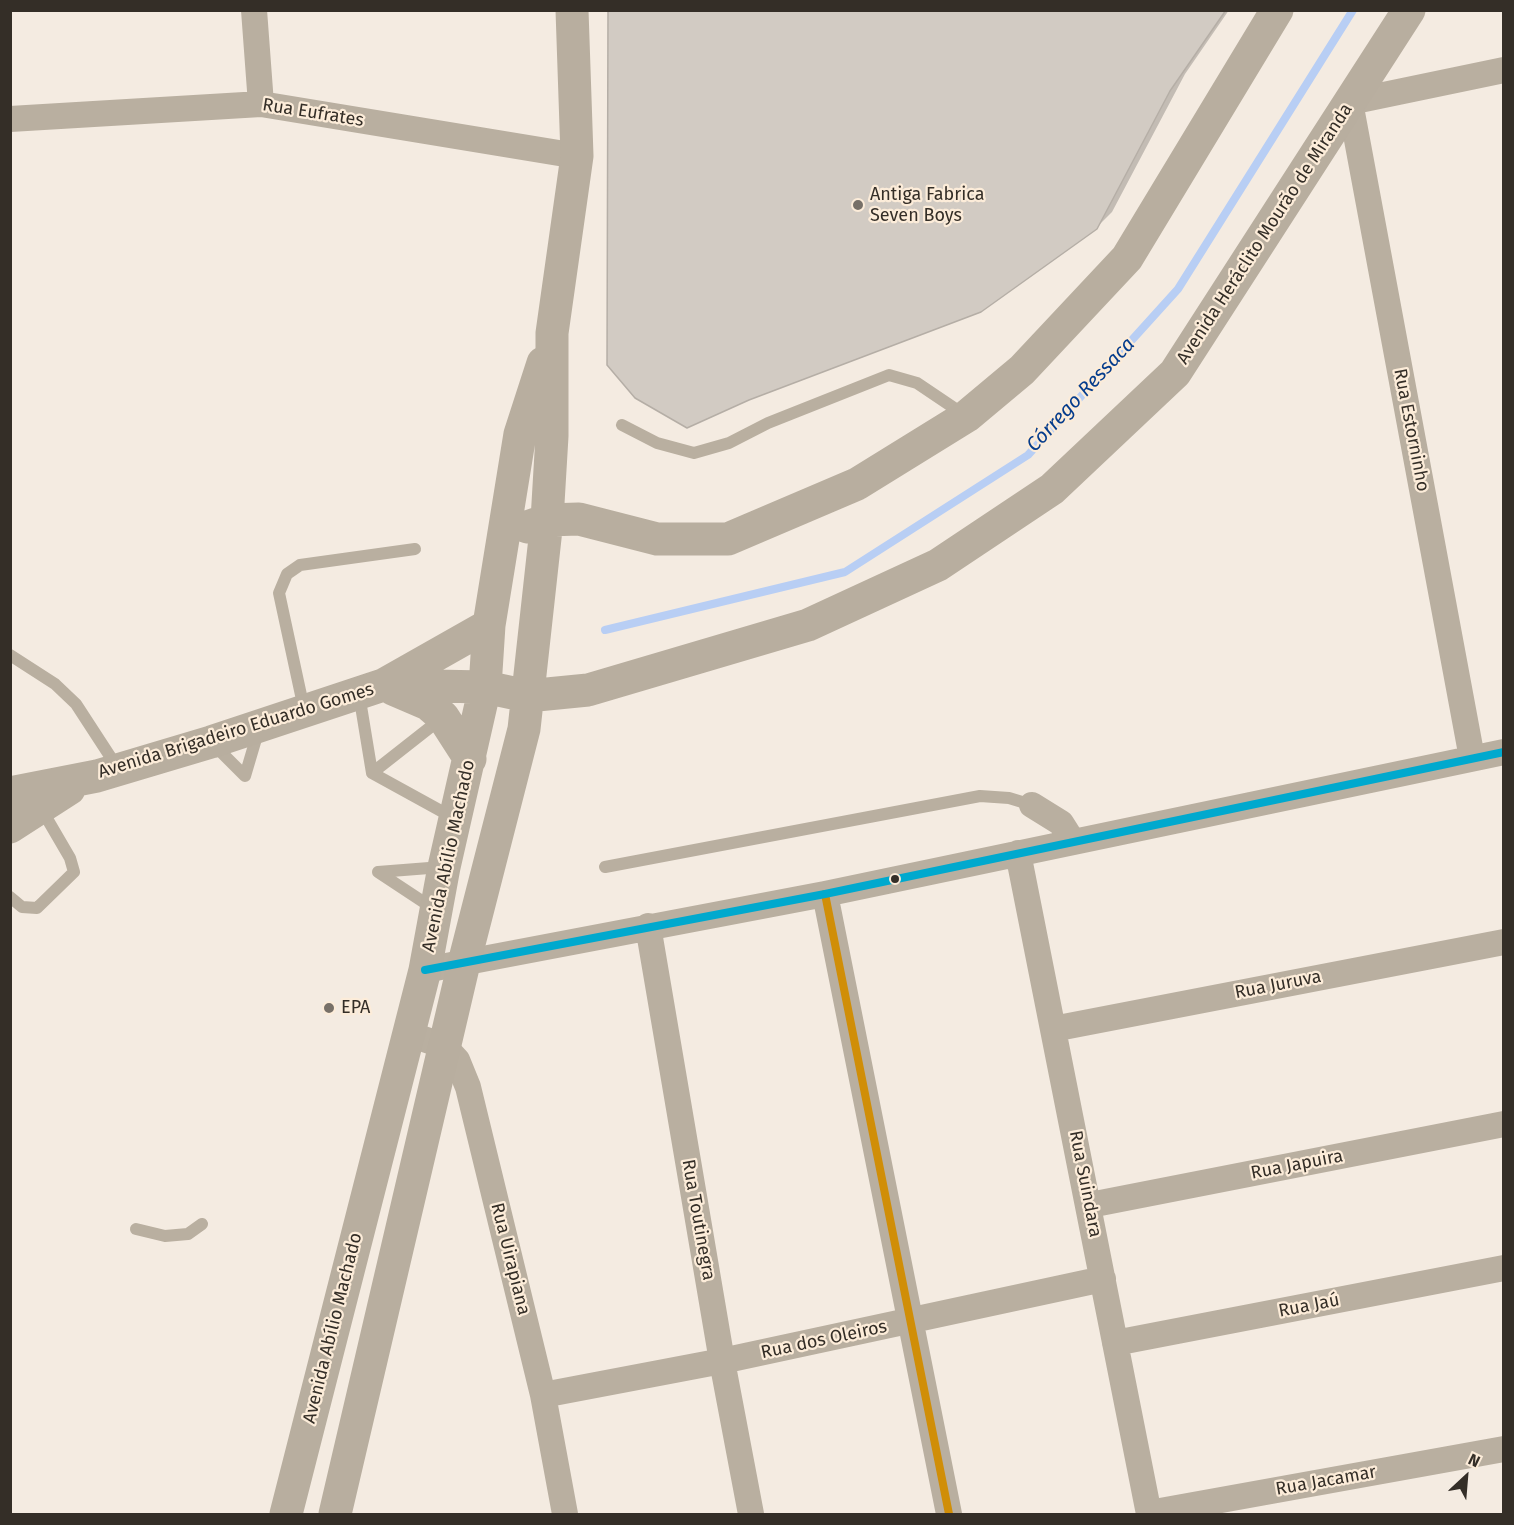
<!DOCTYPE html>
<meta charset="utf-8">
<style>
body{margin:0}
#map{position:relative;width:1514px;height:1525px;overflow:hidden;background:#f4ebe1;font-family:"Fira Sans",sans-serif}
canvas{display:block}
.frame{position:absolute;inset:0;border:12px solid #342e27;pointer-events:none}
.north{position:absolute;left:1436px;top:1447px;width:60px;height:60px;-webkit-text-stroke:4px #fcecd9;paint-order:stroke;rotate:26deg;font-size:16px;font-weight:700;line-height:24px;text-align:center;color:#342e27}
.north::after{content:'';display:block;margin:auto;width:21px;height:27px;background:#342e27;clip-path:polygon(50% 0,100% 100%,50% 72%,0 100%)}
</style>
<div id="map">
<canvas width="1514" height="1525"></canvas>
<div class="frame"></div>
<div class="north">N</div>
</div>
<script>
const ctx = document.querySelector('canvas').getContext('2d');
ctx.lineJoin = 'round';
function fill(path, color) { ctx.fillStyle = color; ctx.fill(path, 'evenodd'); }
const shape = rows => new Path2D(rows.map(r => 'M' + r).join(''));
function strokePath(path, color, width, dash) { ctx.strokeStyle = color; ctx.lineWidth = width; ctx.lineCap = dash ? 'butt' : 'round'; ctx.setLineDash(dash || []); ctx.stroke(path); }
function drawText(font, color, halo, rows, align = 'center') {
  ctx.font = font + ' "Fira Sans",sans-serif'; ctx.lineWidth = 4.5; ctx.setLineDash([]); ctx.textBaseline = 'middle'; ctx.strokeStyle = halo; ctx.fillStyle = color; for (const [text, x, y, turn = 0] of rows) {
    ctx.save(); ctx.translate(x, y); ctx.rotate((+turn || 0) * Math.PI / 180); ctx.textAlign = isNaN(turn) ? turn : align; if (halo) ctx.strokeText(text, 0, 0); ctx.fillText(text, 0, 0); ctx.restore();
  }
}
const shadow = shape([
 [610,10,1229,10,1185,74,1112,212,1096,228]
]);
const stream = shape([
 [605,630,845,572,1028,455,1178,289,1353,10]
]);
const building = shape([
 [608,10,1226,10,1170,91,1097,229,981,312,749,400,687,428,635,398,607,365,608,10]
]);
const service = shape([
 [622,425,657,443,694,453,729,443,768,423,889,375,917,383,963,414],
 [10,655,55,684,76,704,117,767],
 [359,694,372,773],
 [304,709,279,593,287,574,300,565,415,549],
 [442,718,372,773,452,817],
 [214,745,245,776,258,732],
 [605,867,980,796,1009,798,1032,805],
 [378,872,434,909],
 [378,872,442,867],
 [10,897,22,907,37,908,74,872,70,858,42,810],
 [136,1229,165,1236,188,1234,202,1224]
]);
const minor = shape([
 [254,10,261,104],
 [10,119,261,104,577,156],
 [1472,758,1350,102,1504,70],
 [1032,805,1061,823,1073,842],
 [1018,853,1149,1514],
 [825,894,949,1514],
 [648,926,722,1361,751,1514],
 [425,970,825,894,1504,752],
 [1053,1029,1504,942],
 [409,1034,444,1046,457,1060,468,1087,543,1395,565,1514],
 [1090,1205,1504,1124],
 [1115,1343,1504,1268],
 [543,1395,722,1361,1103,1279],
 [1149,1513,1504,1449]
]);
const secondary = shape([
 [527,527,547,520,579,519,657,539,728,539,857,484,967,416,1022,370,1127,258,1277,10],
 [383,685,485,687,527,696,588,690,808,625,938,565,1052,489,1175,373,1409,10],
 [393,689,428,704,443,717,470,759],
 [10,793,97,776,211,742,383,685,489,625],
 [10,827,69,789],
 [286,1514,425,970,444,867,485,687,489,625,520,434,543,363],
 [335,1514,464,963,524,729,547,520,552,436,552,333,577,156,572,10]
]);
const bus1 = shape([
 [825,894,949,1514]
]);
const bus2 = shape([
 [425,970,825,894,1504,752]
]);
const markers = [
 [858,205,6,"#777068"],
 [895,879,5,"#342e27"],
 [329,1008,6,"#777068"]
];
const streetNames = [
 ["Rua Eufrates",313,113,9],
 ["Avenida Heráclito Mourão de Miranda",1265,234,-57],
 ["Rua Estorninho",1411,430,79],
 ["Avenida Brigadeiro Eduardo Gomes",236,731,-17],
 ["Avenida Abílio Machado",449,856,-78],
 ["Rua Juruva",1278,985,-11],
 ["Rua Japuira",1297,1165,-11],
 ["Rua Suindara",1085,1184,79],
 ["Rua Toutinegra",698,1220,80],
 ["Rua Uirapiana",510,1259,76],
 ["Rua Jaú",1309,1306,-11],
 ["Avenida Abílio Machado",333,1328,-76],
 ["Rua dos Oleiros",824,1340,-12],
 ["Rua Jacamar",1326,1481,-10]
];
const poiNames = [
 ["Antiga Fabrica",870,195],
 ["Seven Boys",870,216],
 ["EPA",341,1008]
];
const waterNames = [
 ["Córrego Ressaca",1081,395,-47]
];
fill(shadow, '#0003');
strokePath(stream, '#b8cef4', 8);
fill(building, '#d2cbc3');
strokePath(building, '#b5aea6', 1.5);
strokePath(service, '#b9afa0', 12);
strokePath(minor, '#b9afa0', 26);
strokePath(secondary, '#b8ae9f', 33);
strokePath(bus1, '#d08e08', 8);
strokePath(bus2, '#00a9ce', 8);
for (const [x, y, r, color] of markers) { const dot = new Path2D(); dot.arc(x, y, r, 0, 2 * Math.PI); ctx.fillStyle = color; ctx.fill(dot); strokePath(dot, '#fcecd9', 2); }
drawText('18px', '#342e27', '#fcecd9', streetNames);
drawText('18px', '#342e27', '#fcecd9', poiNames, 'left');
drawText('italic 20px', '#053c8c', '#fcecd9', waterNames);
</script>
